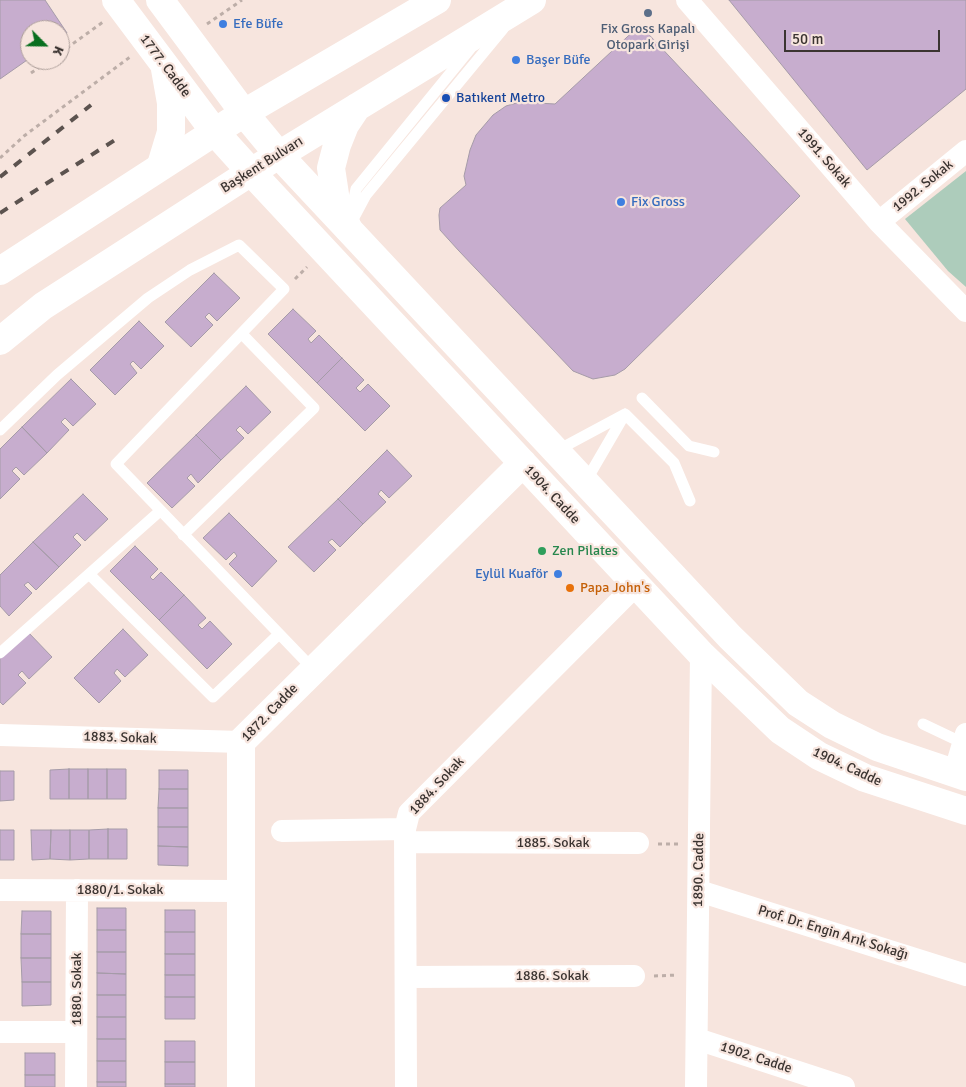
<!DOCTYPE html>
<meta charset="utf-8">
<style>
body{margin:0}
#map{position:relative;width:966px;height:1087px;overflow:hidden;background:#f7e5de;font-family:Signika,sans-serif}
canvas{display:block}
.north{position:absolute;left:20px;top:20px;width:50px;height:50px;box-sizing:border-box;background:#f7e5de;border:1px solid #ac9e99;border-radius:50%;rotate:113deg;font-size:14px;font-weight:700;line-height:20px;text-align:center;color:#3b3431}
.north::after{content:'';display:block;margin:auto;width:18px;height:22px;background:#096f1f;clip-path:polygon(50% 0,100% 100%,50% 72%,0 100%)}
.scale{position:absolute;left:784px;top:30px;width:156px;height:22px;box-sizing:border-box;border:2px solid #3b3431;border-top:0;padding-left:6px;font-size:15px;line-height:18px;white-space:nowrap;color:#3b3431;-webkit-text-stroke:4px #f7e5de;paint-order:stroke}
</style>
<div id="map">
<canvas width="966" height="1087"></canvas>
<div class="north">K</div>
<div class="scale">50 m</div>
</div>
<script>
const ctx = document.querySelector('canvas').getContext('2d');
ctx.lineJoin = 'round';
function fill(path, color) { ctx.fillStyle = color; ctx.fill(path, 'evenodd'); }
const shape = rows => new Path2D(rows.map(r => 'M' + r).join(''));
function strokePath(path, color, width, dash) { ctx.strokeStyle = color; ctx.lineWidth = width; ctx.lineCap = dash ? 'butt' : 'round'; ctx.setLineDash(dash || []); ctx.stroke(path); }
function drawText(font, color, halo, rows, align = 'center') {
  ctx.font = font + ' Signika,sans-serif'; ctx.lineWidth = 4.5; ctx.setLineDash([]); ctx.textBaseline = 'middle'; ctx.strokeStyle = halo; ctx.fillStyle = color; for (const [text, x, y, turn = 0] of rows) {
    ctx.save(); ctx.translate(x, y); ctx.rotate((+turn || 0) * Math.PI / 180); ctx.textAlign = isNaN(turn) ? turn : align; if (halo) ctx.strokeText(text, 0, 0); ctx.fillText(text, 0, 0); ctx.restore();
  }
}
const green = shape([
 [966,171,966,287,948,271,905,219]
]);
const building = shape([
 [0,0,45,0,67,33,60,38,60,30,30,30,30,58,0,79,0,0],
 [729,0,966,0,966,89,867,170,729,0],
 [640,25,800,196,625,369,615,375,593,379,573,371,459,251,440,230,439,215,440,208,466,185,464,176,470,150,476,135,493,115,506,106,520,102,555,104,640,25],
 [214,273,240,298,217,321,209,313,205,317,213,325,191,347,165,322,214,273],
 [293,309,316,331,308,339,311,343,319,335,342,358,317,383,268,334,293,309],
 [139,321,164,346,141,369,133,361,130,364,137,373,115,395,90,370,139,321],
 [342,358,364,380,356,388,360,392,368,384,390,406,365,431,317,383,342,358],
 [71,379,96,404,73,426,65,418,61,422,69,430,47,453,22,427,71,379],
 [246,386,271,412,248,434,240,426,236,430,244,438,221,460,196,435,246,386],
 [22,427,47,453,24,475,16,467,12,471,20,479,0,499,0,449,22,427],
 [196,435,221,460,198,483,191,474,187,478,195,486,172,508,147,483,196,435],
 [387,450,412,476,389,498,381,490,378,494,386,502,363,524,338,499,387,450],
 [83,494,108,519,85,541,77,533,73,537,81,545,59,567,33,542,83,494],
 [338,499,363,524,340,547,332,539,328,542,336,550,314,572,288,547,338,499],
 [229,513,277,561,252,587,229,564,237,556,234,552,226,560,203,538,229,513],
 [33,542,59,567,36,590,28,582,24,585,32,593,9,616,0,606,0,575,33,542],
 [135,546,158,569,150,577,153,580,161,572,184,595,159,620,110,571,135,546],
 [184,595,206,618,198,625,202,629,210,621,232,644,207,669,159,620,184,595],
 [123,629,148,655,125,677,117,669,114,673,121,681,99,703,74,678,123,629],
 [27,631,52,657,29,679,22,671,18,675,26,683,3,705,0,702,0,658,27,631],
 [69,769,88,769,88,799,69,799,69,769],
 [69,769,69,799,50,799,50,770,69,769],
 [88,769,107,769,107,799,88,799,88,769],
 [107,769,126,769,126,799,107,799,107,769],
 [159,770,188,770,188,789,159,789,159,770],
 [0,771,14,771,14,800,0,801,0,771],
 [159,789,188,789,188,808,158,808,159,789],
 [158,808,188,808,188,827,158,827,158,808],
 [158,827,188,827,188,847,158,846,158,827],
 [108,829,108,859,89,859,89,830,108,829],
 [108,829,127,829,127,859,108,859,108,829],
 [0,830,14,830,14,860,0,860,0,830],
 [31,830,51,830,50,859,32,860,31,830],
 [51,830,70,830,70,860,50,859,51,830],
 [70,830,89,830,89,859,70,860,70,830],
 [158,846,188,847,188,866,158,865,158,846],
 [97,908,126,908,126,930,97,930,97,908],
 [165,910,195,910,195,932,165,932,165,910],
 [22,911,51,911,51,934,21,934,22,911],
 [97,930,126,930,126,952,97,952,97,930],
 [165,932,195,932,195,954,165,954,165,932],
 [21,934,51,934,51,958,21,958,21,934],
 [97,952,126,952,126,974,97,973,97,952],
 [165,954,195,954,195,975,165,975,165,954],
 [21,958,51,958,51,982,22,982,21,958],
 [97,973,126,974,126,995,97,995,97,973],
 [165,975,195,975,195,997,165,997,165,975],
 [22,982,51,982,51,1005,22,1006,22,982],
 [97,995,126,995,126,1017,97,1017,97,995],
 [165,997,195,997,195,1019,165,1019,165,997],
 [97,1017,126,1017,126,1039,97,1039,97,1017],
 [97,1039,126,1039,126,1061,97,1061,97,1039],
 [165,1041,195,1041,195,1062,165,1062,165,1041],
 [25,1053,55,1053,55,1075,25,1075,25,1053],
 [97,1061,126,1061,126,1082,97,1082,97,1061],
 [165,1062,195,1062,195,1084,165,1084,165,1062],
 [25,1075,55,1075,55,1087,25,1087,25,1075],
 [97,1082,126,1082,126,1087,97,1087,97,1082],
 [165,1084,195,1084,195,1087,165,1087,165,1084]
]);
const path = shape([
 [207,24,242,0],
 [60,53,103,22],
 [31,73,50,60],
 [0,158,24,136,130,57],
 [295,279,307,267],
 [658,844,679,844],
 [654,976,677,975]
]);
const lane = shape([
 [350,217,356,189,470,49],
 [350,225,366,195,503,29],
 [642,398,689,446,714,452],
 [625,414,674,463,690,501],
 [0,430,57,375,148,298,190,270,239,245,284,289,116,464,313,669],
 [556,451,625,414],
 [586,481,625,414],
 [183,535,314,408,242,334],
 [89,574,213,697,279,634],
 [0,653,160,511],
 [923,724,963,743]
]);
const street = shape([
 [687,0,879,222,966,311],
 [879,222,966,151],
 [0,735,241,742],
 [954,774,966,734],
 [282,831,405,829],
 [405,842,638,843],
 [0,890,240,891],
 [699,891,966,975],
 [406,977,634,976],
 [0,1032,76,1032],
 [697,1039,844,1087],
 [76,1087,77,890],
 [406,1087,405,829,409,813,636,585],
 [696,1087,701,654]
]);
const secondary = shape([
 [116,0,214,131],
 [160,0,244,113],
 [278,154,730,637,798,703,832,725,877,747,966,777],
 [161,165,171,132,171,103,165,69],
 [251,172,701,654,780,730,819,756,865,778,966,811],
 [241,1087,241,742,523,463]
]);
const primary = shape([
 [244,113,278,154],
 [214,131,251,172],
 [348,228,336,201,331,168,337,145,345,125,357,107],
 [0,271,244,113,437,0],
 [0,341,43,306,251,172,532,0]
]);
const rail = shape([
 [0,177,91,105],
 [0,213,115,140]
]);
const markers = [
 [648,13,5,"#5c6f8a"],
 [223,24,5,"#3f7fe0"],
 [516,60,5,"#3f7fe0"],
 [446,98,5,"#1a4fb4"],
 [621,202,5,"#3f7fe0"],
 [542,551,5,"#2e9e5b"],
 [558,574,5,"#3f7fe0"],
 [570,588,5,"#e8710a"]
];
const shopNames = [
 ["Efe Büfe",233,24],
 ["Başer Büfe",526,60],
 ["Fix Gross",631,202],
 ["Eylül Kuaför",548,574,"right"]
];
const serviceNames = [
 ["Fix Gross Kapalı",648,29],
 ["Otopark Girişi",648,45]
];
const streetNames = [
 ["1777. Cadde",165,66,53],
 ["1991. Sokak",824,158,49],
 ["Başkent Bulvarı",262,165,-32],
 ["1992. Sokak",923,186,-39],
 ["1904. Cadde",552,495,47],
 ["1872. Cadde",270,713,-46],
 ["1883. Sokak",120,738,2],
 ["1904. Cadde",847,767,25],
 ["1884. Sokak",437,786,-47],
 ["1885. Sokak",553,843],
 ["1890. Cadde",699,870,-89],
 ["1880/1. Sokak",120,890],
 ["Prof. Dr. Engin Arık Sokağı",833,933,17],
 ["1886. Sokak",552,976],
 ["1880. Sokak",77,989,-90],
 ["1902. Cadde",756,1058,18]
];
const transitNames = [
 ["Batıkent Metro",456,98]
];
const leisureNames = [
 ["Zen Pilates",552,551]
];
const foodNames = [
 ["Papa John's",580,588]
];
fill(green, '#adccbb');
fill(building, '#c7adce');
strokePath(building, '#a59ba8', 1);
strokePath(path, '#bdaea8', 3, [4, 4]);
strokePath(lane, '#fff', 11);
strokePath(street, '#fff', 22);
strokePath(secondary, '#fff', 28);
strokePath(primary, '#fff', 28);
strokePath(rail, '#5c534f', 4, [9, 9]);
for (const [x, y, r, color] of markers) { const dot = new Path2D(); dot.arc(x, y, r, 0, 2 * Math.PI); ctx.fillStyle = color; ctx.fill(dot); strokePath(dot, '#f7e5de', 2); }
drawText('14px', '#366cbe', '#f7e5de', shopNames, 'left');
drawText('14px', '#4e5e75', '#f7e5de', serviceNames);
drawText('14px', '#3b3431', '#f7e5de', streetNames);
drawText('14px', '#164399', '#f7e5de', transitNames, 'left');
drawText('14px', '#27864d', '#f7e5de', leisureNames, 'left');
drawText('14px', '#c56008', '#f7e5de', foodNames, 'left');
</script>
